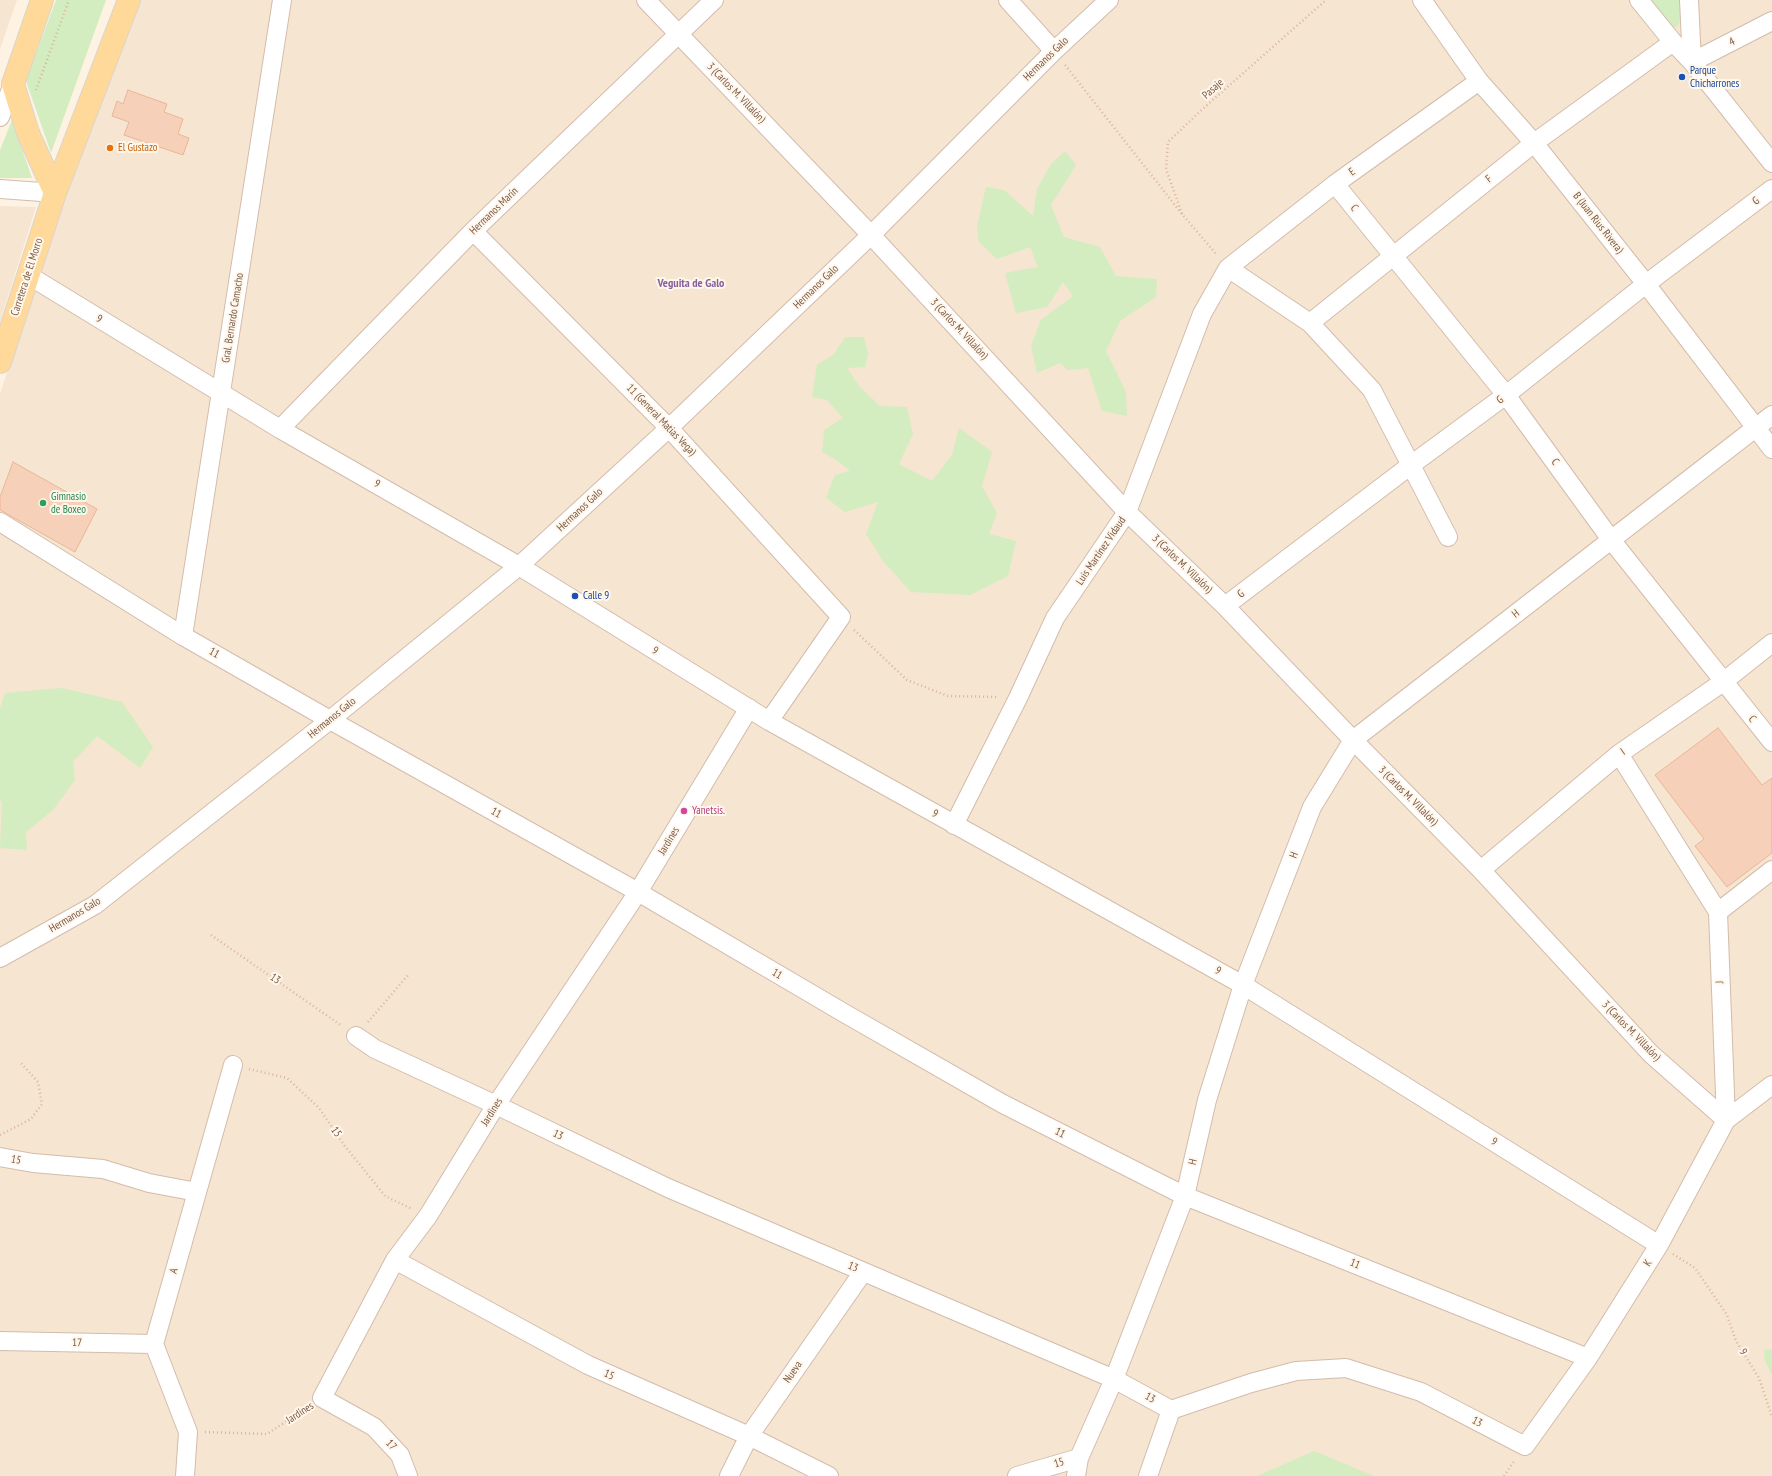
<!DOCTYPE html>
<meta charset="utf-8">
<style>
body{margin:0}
canvas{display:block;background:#fef3e3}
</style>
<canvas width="1772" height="1476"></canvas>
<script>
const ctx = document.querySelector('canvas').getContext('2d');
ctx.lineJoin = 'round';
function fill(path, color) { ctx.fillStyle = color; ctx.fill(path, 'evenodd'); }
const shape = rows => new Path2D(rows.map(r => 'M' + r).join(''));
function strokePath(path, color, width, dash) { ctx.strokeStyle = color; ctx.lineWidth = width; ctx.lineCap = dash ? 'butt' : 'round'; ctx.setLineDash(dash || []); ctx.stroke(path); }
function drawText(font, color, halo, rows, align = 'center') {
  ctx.font = font + ' "PT Sans Narrow",sans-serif'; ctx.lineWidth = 4; ctx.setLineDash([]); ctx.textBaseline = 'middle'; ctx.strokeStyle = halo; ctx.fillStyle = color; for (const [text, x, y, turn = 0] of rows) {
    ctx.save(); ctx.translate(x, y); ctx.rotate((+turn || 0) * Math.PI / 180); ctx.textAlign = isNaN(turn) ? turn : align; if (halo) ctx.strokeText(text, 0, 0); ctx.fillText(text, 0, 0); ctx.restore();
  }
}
const residential = shape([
 [0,0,17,0,0,49],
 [132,0,1772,0,1772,1476,0,1476,0,394,60,205],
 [0,206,36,207,0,322]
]);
const green = shape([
 [56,0,106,0,51,153,26,81],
 [1646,0,1682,0,1682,19,1676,27,1669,27],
 [12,120,32,178,0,178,0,150],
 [1065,151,1076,165,1051,205,1064,237,1100,247,1116,276,1157,279,1156,297,1120,321,1106,351,1126,392,1127,416,1102,411,1088,368,1068,370,1060,363,1037,373,1031,346,1041,320,1073,296,1063,282,1047,307,1016,313,1005,273,1038,267,1030,247,997,259,979,242,977,226,986,187,1004,190,1033,216,1037,189,1051,164],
 [845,337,864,337,868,354,865,367,847,368,860,387,880,406,907,407,913,434,899,464,932,481,952,455,959,428,992,452,982,486,997,513,989,534,1016,541,1008,576,970,595,911,592,883,561,866,534,878,502,845,512,826,498,835,475,850,471,838,461,822,452,824,430,843,418,827,400,812,397,817,365,834,354],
 [62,688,122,702,153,747,140,768,97,736,73,762,75,780,53,810,26,832,27,850,0,848,2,801,0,801,0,708,5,693],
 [1772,1349,1772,1375,1765,1361,1764,1350],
 [1314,1451,1374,1476,1257,1476]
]);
const building = shape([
 [128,90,167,104,164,112,183,119,178,134,189,138,183,155,124,135,129,122,112,116,117,101,123,104,128,90],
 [13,462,97,509,75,552,0,510,0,497,13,462],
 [1718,728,1762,785,1772,778,1772,853,1727,887,1695,846,1704,839,1655,775,1718,728]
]);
const path = shape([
 [1065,65,1182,214,1217,255],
 [36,90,69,0],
 [1182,214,1166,169,1168,142,1206,106,1326,0],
 [854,630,907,680,948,696,998,697],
 [211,935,342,1026],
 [368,1022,409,974],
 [249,1069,287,1078,319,1108,344,1145,385,1196,412,1209],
 [0,1135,31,1119,42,1104,38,1082,20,1062],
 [1673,1254,1695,1268,1727,1315,1736,1341,1759,1378,1772,1417],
 [205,1432,267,1434,308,1407],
 [1504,1476,1515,1460]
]);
const minor = shape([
 [646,0,871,235,1127,512,1225,606,1353,740,1481,870,1651,1054,1726,1120],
 [1008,0,1054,51],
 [1422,0,1479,81,1534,143,1646,284,1772,449],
 [1639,0,1673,42,1692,62,1772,163],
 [1689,0,1692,62],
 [1692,62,1772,21],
 [0,117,13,84],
 [1335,184,1506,395,1612,541,1772,742],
 [0,189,55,193],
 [473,231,669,428,841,617,769,721],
 [1228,268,1310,323,1372,390,1448,537],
 [28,275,280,429,519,566,769,721,1243,985,1659,1245],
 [1310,323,1534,143,1673,42],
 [280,429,473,231,714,0],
 [0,522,183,636,330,720,638,892,844,1013,1003,1104,1185,1196,1588,1358],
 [1225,606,1411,465,1506,395,1646,284,1772,189],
 [183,636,282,0],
 [1619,754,1718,912],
 [954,825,1018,698,1055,618,1127,512,1202,314,1228,268,1335,184,1479,81],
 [1481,870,1619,754,1723,682,1772,643],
 [0,958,95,905,330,720,519,566,669,428,871,235,1054,51,1109,0],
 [356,1036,375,1049,496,1105,668,1188,1114,1379,1171,1410,1251,1383,1296,1371,1346,1368,1421,1392,1525,1446,1588,1358,1659,1245,1726,1120,1772,1085],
 [1726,1120,1718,912,1772,870],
 [0,1157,33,1163,103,1169,149,1183,197,1192],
 [395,1260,588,1365,749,1436,829,1476],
 [0,1341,154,1344],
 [185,1476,188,1432,154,1344,233,1065],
 [408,1476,400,1455,374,1427,322,1398,395,1260,428,1216,496,1105,638,892,749,708],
 [729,1476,749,1436,863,1272],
 [1017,1476,1079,1458],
 [1076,1476,1079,1458,1114,1379,1185,1196,1207,1100,1243,985,1312,807,1353,740,1772,415],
 [1148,1476,1171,1410]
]);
const major = shape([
 [42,0,13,84,28,133,55,193],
 [0,362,55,193,129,0]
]);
const markers = [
 [1682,77,4,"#1a4fb4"],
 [110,148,4,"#e8710a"],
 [43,503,4,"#2e9e5b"],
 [575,596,4,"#1a4fb4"],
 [684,811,4,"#d1479c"]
];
const streetNames = [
 ["4",1732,42,-27],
 ["Hermanos Galo",1046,59,-44],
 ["Pasaje",1213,89,-42],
 ["3 (Carlos M. Villalón)",736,93,46],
 ["E",1352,172,-35],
 ["F",1489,179,-39],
 ["G",1756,201,-37],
 ["C",1354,208,51],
 ["Hermanos Marín",494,211,-44],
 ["B (Juan Rius Rivera)",1598,223,52],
 ["Carretera de El Morro",27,277,-72],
 ["Hermanos Galo",816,287,-44],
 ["Gral. Bernardo Camacho",233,318,-81],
 ["9",99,319,31],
 ["3 (Carlos M. Villalón)",959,329,47],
 ["G",1500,400,-36],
 ["11 (General Matias Vega)",661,420,46],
 ["C",1555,462,54],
 ["9",377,484,30],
 ["Hermanos Galo",580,510,-43],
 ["Luis Martínez Vidaud",1101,551,-56],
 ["3 (Carlos M. Villalón)",1182,564,44],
 ["G",1241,594,-37],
 ["H",1516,614,-38],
 ["9",655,651,32],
 ["11",214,653,30],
 ["Hermanos Galo",332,718,-39],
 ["C",1752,719,51],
 ["I",1623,752,-35],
 ["3 (Carlos M. Villalón)",1408,796,45],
 ["11",496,813,29],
 ["9",935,814,29],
 ["Jardines",669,841,-59],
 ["H",1294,855,-69],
 ["Hermanos Galo",75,915,-31],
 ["9",1218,971,29],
 ["11",777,974,31],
 ["13",275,979,34],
 ["J",1720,982,-92],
 ["3 (Carlos M. Villalón)",1631,1031,46],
 ["Jardines",492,1112,-58],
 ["15",336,1132,56],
 ["11",1060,1133,27],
 ["13",558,1135,26],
 ["9",1494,1142,32],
 ["15",16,1160,11],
 ["H",1193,1162,-77],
 ["K",1648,1263,-58],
 ["11",1355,1264,22],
 ["13",853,1267,23],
 ["A",174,1271,-74],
 ["17",77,1343,1],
 ["9",1743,1352,58],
 ["Nueva",793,1372,-55],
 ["15",609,1375,24],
 ["13",1150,1398,29],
 ["Jardines",300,1413,-33],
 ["13",1477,1422,28],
 ["17",391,1445,47],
 ["15",1059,1463,-17]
];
const transitNames = [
 ["Parque",1690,71],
 ["Chicharrones",1690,84],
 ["Calle 9",583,596]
];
const foodNames = [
 ["El Gustazo",118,148]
];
const leisureNames = [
 ["Gimnasio",51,497],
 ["de Boxeo",51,510]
];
const hotelNames = [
 ["Yanetsis.",692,811]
];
const neighbourhoodNames = [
 ["Veguita de Galo",691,284]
];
fill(residential, '#f6e5d1');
fill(green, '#d3edc0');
fill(building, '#f6d0b8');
strokePath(building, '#eab697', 1);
strokePath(minor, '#d3bcab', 20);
strokePath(major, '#dcd4cf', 24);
strokePath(path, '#dbb49b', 2.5, [1, 3]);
strokePath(minor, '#fff', 18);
strokePath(major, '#ffd999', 22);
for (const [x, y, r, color] of markers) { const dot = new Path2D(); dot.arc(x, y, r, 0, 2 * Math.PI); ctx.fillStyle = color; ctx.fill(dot); strokePath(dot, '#fff7eb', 1.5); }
drawText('11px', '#795846', '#fff7eb', streetNames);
drawText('11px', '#164399', '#fff7eb', transitNames, 'left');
drawText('11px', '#c56008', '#fff7eb', foodNames, 'left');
drawText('11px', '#27864d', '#fff7eb', leisureNames, 'left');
drawText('11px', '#b23c85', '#fff7eb', hotelNames, 'left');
drawText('bold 12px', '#88619d', '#fff7eb', neighbourhoodNames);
</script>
